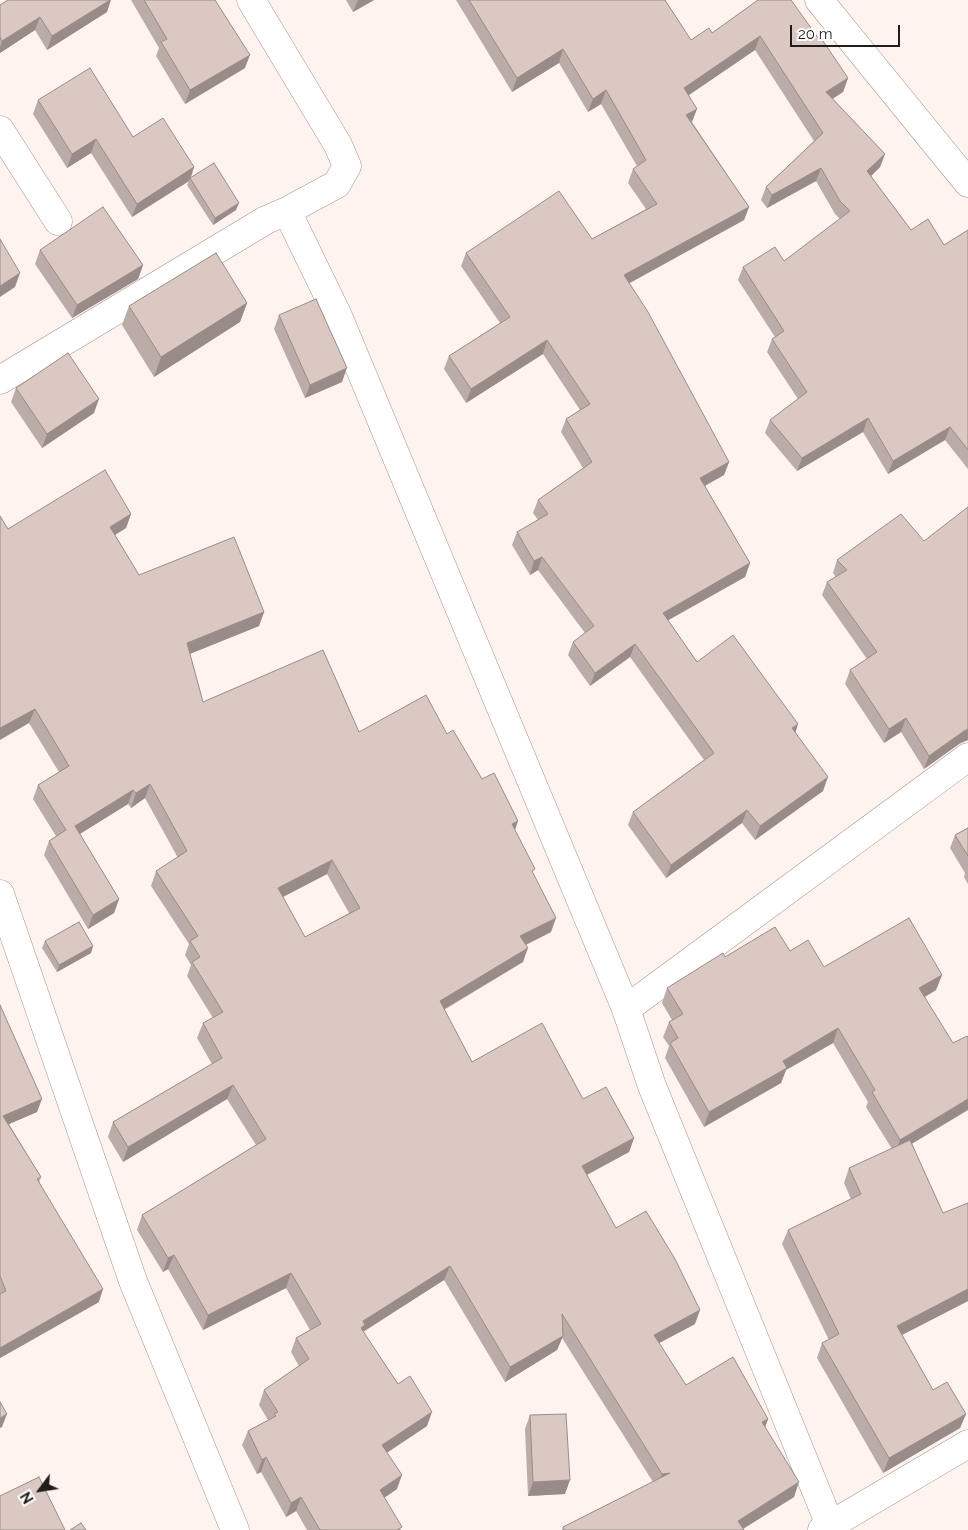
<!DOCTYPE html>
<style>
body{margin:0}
#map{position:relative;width:968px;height:1530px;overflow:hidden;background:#fff3ef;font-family:Raleway,sans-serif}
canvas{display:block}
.north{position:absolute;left:15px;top:1465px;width:50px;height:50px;-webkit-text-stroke:4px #fff;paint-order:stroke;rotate:239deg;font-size:14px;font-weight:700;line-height:20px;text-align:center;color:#221c19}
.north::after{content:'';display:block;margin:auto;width:18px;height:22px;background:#221c19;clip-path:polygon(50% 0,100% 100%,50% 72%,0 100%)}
.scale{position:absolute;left:790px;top:25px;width:110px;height:22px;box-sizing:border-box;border:2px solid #221c19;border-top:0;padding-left:6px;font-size:15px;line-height:18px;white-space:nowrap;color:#221c19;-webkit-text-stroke:4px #fff;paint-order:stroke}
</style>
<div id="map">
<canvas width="968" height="1530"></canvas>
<div class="north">N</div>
<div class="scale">20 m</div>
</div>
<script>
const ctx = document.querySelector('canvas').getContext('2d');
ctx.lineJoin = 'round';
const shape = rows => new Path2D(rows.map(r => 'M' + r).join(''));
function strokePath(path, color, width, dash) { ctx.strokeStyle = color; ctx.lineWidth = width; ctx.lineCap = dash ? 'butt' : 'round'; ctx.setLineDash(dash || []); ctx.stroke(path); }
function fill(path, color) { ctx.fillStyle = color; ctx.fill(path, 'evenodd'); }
const minor = shape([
 [251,0,338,145,347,166,337,184,287,211],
 [819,0,968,183],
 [0,130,58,221],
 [0,380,266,220,287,211,338,316,626,1009,652,1086,832,1530],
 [0,894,133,1281,235,1530],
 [626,1009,968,757],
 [822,1530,968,1444]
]);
const wall = shape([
 [131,0,215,0,245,68,185,104,156,56,159,48],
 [346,0,374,0,353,12],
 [456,0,665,0,691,40,712,33,819,39,848,78,843,92,832,98,885,154,880,167,871,176,911,230,944,245,968,230,968,469,945,440,888,474,863,432,797,471,765,433,770,420,798,399,767,352,772,339,775,337,738,280,743,267,784,261,840,219,835,214,816,181,767,208,761,200,766,187,814,141,755,50,689,95,692,122,749,207,744,220,629,283,729,462,724,475,705,486,750,563,745,577,668,620,697,662,795,733,823,791,755,840,742,823,666,878,628,825,633,812,704,760,630,657,590,686,568,655,573,642,585,633,538,570,530,575,512,545,517,532,538,520,533,513,538,500,583,468,561,432,566,419,580,410,543,354,466,403,444,369,449,356,500,323,461,266,466,253,592,239,646,209,628,183,633,169,637,166,601,104,588,112,559,63,512,92],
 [0,5,107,12,47,50,35,30,0,53],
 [38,100,133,137,194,167,191,178,236,210,213,225,187,185,189,181,132,217,91,153,67,168,33,114],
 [40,250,143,265,138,279,72,318,35,264],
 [247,303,240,322,154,377,122,325,129,306],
 [279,315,342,382,305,398,274,329],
 [16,388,94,413,42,448,11,402],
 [131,514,126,528,115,535,139,575,264,612,259,626,190,654,203,702,359,732,447,734,482,779,515,830,533,874,551,932,526,945,523,962,444,1010,472,1062,583,1099,634,1138,629,1152,587,1175,616,1228,695,1324,659,1343,686,1385,768,1419,765,1427,794,1497,743,1529,744,1530,562,1530,563,1527,653,1482,562,1338,557,1350,505,1382,444,1280,363,1332,427,1426,387,1453,397,1489,384,1498,401,1530,307,1530,296,1511,286,1517,261,1472,257,1474,242,1445,248,1431,268,1420,259,1405,264,1390,299,1366,291,1352,296,1338,310,1330,286,1288,203,1330,168,1269,163,1272,137,1230,142,1215,256,1145,227,1099,123,1162,108,1137,113,1122,212,1064,197,1038,203,1023,213,1018,187,976,191,965,185,955,189,944,151,886,156,871,178,858,145,798,131,808,128,804,80,834,119,899,114,913,88,929,44,855,49,841,56,836,33,799,38,785,59,772,29,723,8,529],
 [327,874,349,913,305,937,283,897],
 [924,541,959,744,924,769,901,732,884,743,845,684,850,670,867,659,822,595,827,582,836,577,833,573,837,560],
 [968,828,968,884,964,877,965,873,950,848,955,835],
 [45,941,93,946,91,953,57,972,42,948],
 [790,951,824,967,942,975,936,990,925,997,912,1144,968,1301,902,1335,933,1390,966,1414,960,1428,883,1473,817,1358,822,1343,829,1340,782,1244,788,1230,851,1199,844,1183,849,1168,892,1149,866,1107,868,1102,833,1043,786,1070,781,1083,704,1127,665,1058,669,1046,663,1037,669,1022,672,1020,662,1003,667,988,725,957],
 [0,1005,37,1112,9,1124,41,1177,39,1183,99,1302,0,1358],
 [530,1415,565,1494,528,1496,525,1429]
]);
const shadedWall = shape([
 [110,0,111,0,107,12,47,50,52,36],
 [358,0,374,0,353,12],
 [40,17,35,30,0,53,0,48,2,41],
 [760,36,755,50,680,101,684,88],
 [563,49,559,63,512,92,517,78],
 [250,55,245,68,185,104,190,90],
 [848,78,843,92,822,106,826,92],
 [606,90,601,104,588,112,593,99],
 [697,109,692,122,686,115],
 [96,139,91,153,67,168,72,154],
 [885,154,880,167,863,184,867,171],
 [194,167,189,181,132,217,137,204],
 [821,168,816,181,767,208,772,195],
 [239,203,236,210,213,225,215,218],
 [749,207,744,220,619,289,624,275],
 [143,265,138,279,72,318,77,305],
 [20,273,15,287,0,297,0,286],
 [247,303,240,322,154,377,161,357],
 [547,340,543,354,466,403,471,389],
 [347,368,342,382,305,398,310,385],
 [99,399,94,413,42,448,47,434],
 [868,418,863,432,797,471,802,458],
 [950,427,945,440,888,474,893,461],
 [729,462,724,475,695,491,700,478],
 [131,514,126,528,105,541,110,527],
 [542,557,538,570,530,575,534,561],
 [750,563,745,577,658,626,663,613],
 [264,612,259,626,182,657,187,643],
 [635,644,630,657,590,686,595,673],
 [35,709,29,723,0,740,0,728],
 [906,718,901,732,884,743,889,729],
 [798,724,794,738,792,728],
 [968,729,968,740,959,744,924,769,929,756,964,731],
 [828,777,823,791,755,840,760,826],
 [150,784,145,798,131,808,136,793],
 [133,790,128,804,70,840,75,826],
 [747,810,742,823,666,878,671,865],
 [518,821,513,836,512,824],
 [332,860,327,874,273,902,278,888],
 [119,899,114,913,88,929,93,915],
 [556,918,551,932,515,950,520,936],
 [93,946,91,953,57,972,59,965],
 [528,948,523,962,434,1015,440,1001],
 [942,975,936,990,914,1003,919,988],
 [838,1028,833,1043,786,1070,781,1083,704,1127,709,1112,783,1061],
 [233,1085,227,1099,123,1162,128,1147],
 [42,1099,37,1112,0,1128,3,1116],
 [968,1099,968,1110,895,1154,900,1140],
 [634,1138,629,1152,577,1180,582,1166],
 [174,1255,168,1269,163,1272,168,1258],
 [450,1266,444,1280,358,1335,363,1321],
 [291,1273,286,1288,203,1330,208,1315],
 [103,1289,99,1302,0,1358,0,1348],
 [968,1289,968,1301,892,1340,897,1326],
 [700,1310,695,1324,648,1349,654,1335],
 [563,1336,557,1350,505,1382,510,1367],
 [432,1412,427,1426,377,1459,382,1445],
 [7,1414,2,1427,0,1428,0,1418],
 [966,1414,960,1428,883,1473,889,1458],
 [768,1419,763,1433,762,1422],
 [266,1457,261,1472,257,1474,262,1460],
 [670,1473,657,1488,662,1474],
 [402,1475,397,1489,375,1504,380,1490],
 [570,1480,565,1494,528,1496,533,1482],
 [799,1482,794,1497,741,1530,738,1521],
 [301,1497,296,1511,286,1517,291,1503]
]);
const building = shape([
 [8,0,110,0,52,36,40,17,2,41,0,37,0,5,8,0],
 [144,0,215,0,250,55,190,90,161,42,167,39,144,0],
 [469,0,665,0,691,40,709,28,712,33,758,0,791,0,819,39,821,38,848,78,826,92,885,154,867,171,911,230,928,219,944,245,968,230,968,450,950,427,893,461,868,418,802,458,770,420,807,392,772,339,784,331,743,267,775,247,784,261,850,211,840,201,821,168,772,195,766,187,823,133,760,36,684,88,697,109,686,115,749,207,624,275,648,312,729,462,700,478,750,563,663,613,697,662,733,635,798,724,792,728,828,777,760,826,747,810,671,865,633,812,714,753,635,644,595,673,573,642,594,626,542,557,534,561,517,532,548,514,538,500,592,462,566,419,590,404,547,340,471,389,449,356,510,317,466,253,559,191,592,239,657,204,633,169,646,160,606,90,593,99,563,49,517,78,469,0],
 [90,68,133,137,163,118,194,167,137,204,96,139,72,154,38,100,90,68],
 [214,163,239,203,215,218,190,178,214,163],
 [103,207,143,265,77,305,40,250,103,207],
 [0,239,20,273,0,286,0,239],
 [216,253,247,303,161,357,129,306,216,253],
 [316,299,347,368,310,385,279,315,316,299],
 [68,353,99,399,47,434,16,388,68,353],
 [105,470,131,514,110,527,139,575,234,537,264,612,187,643,203,702,323,650,359,732,426,695,447,734,453,730,482,779,494,773,518,821,512,824,535,869,532,871,556,918,520,936,528,948,440,1001,472,1062,542,1023,583,1099,606,1087,634,1138,582,1166,616,1228,646,1211,675,1259,700,1310,654,1335,686,1385,733,1357,768,1419,762,1422,799,1482,738,1521,744,1530,564,1530,563,1527,670,1473,662,1474,562,1314,563,1336,510,1367,450,1266,363,1321,365,1325,361,1328,398,1384,410,1376,432,1412,382,1445,402,1475,380,1490,402,1527,397,1530,320,1530,301,1497,291,1503,266,1457,262,1460,248,1431,276,1416,274,1414,278,1412,264,1390,309,1359,296,1338,321,1324,291,1273,208,1315,174,1255,168,1258,142,1215,266,1139,233,1085,128,1147,113,1122,222,1058,203,1023,223,1012,192,962,200,957,190,941,198,936,156,871,187,851,150,784,136,793,133,790,75,826,119,899,93,915,49,841,66,830,38,785,69,766,35,709,0,728,0,516,8,529,105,470],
 [332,860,360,908,305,937,278,888,332,860],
 [968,507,968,729,964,731,929,756,906,718,889,729,850,670,877,652,827,582,847,570,837,560,901,514,924,541,968,507],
 [968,828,968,856,955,835,968,828],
 [909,918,942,975,919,988,953,1043,967,1036,968,1037,968,1099,900,1140,872,1092,875,1090,838,1028,783,1061,787,1068,709,1112,670,1043,678,1038,669,1022,683,1014,667,988,723,953,725,957,775,927,790,951,808,940,824,967,909,918],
 [79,922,93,946,59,965,45,941,79,922],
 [0,1005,42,1099,3,1116,41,1177,37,1179,103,1289,0,1348,0,1294,6,1291,0,1276,0,1005],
 [910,1140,943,1213,968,1203,968,1289,897,1326,933,1390,947,1382,966,1414,889,1458,822,1343,839,1334,788,1230,861,1194,849,1168,910,1140],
 [0,1402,7,1414,0,1418,0,1402],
 [566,1414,570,1480,533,1482,530,1415,566,1414],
 [39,1477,65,1530,0,1530,0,1496,39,1477],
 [81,1523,86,1530,70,1530,81,1523]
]);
strokePath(minor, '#a7958f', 29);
strokePath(minor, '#fff', 28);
fill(wall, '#bcaca7');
fill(shadedWall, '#998c88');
fill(building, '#dbc8c2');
strokePath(building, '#998c88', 1);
</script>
